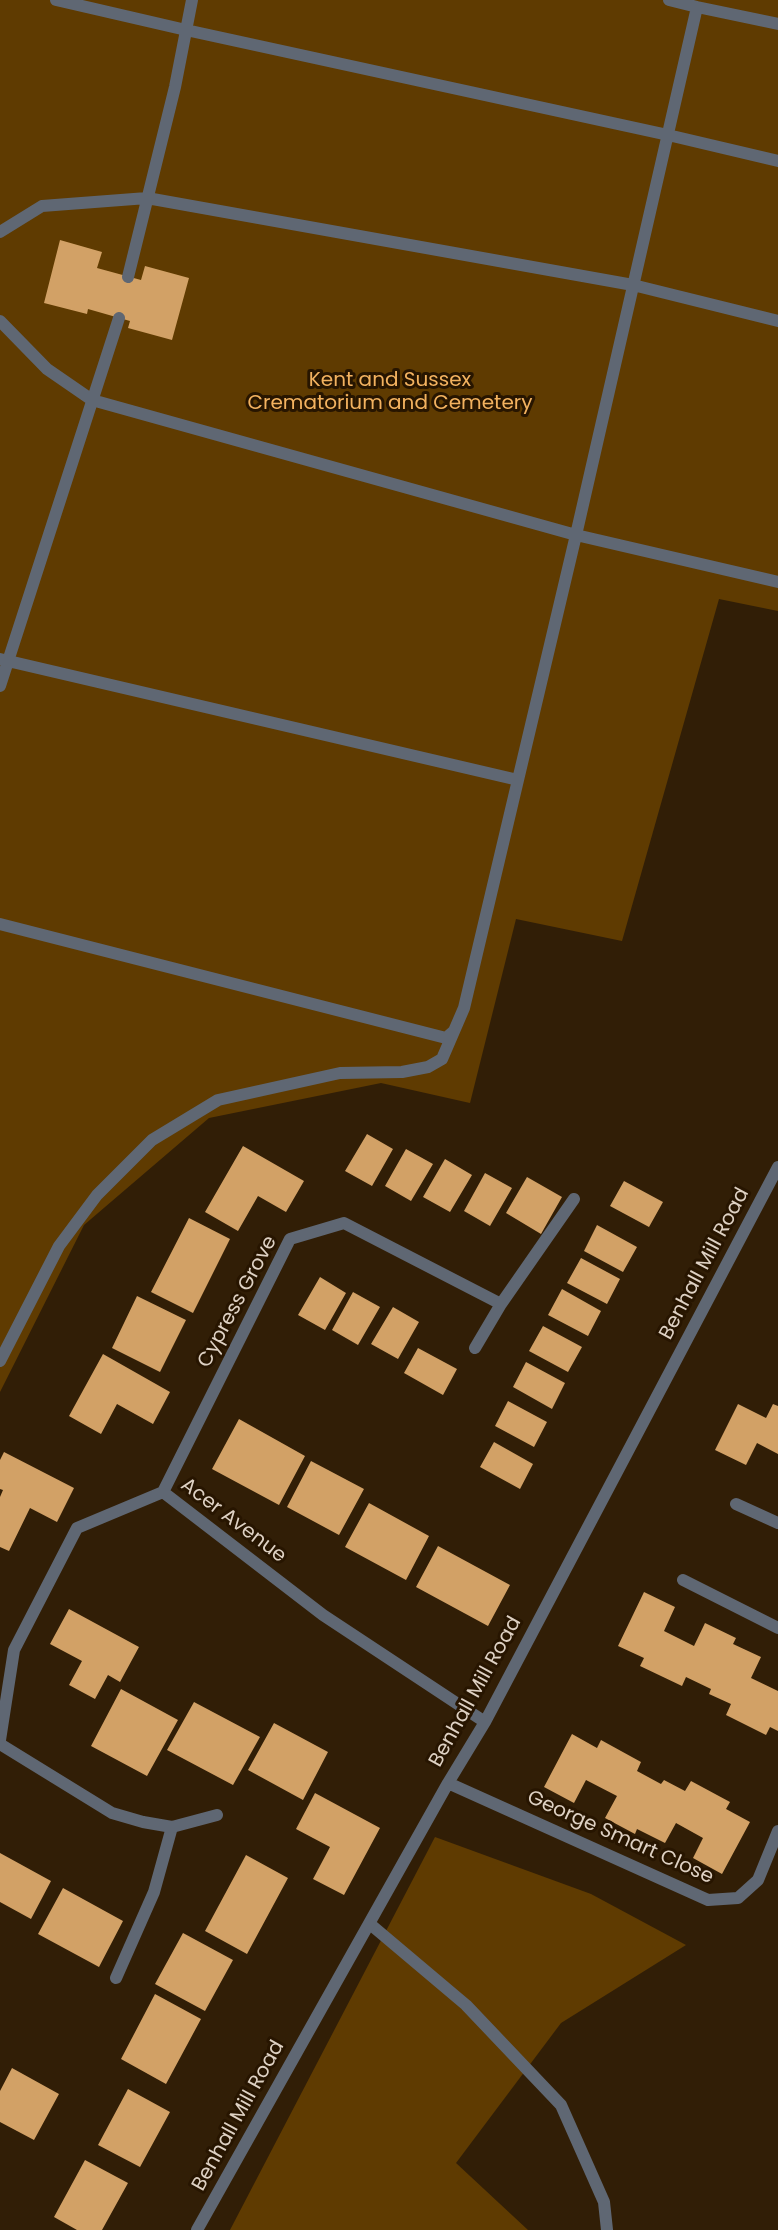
<!DOCTYPE html>
<style>
body{margin:0}
canvas{display:block;background:#311e06}
</style>
<canvas width="778" height="2230"></canvas>
<script>
const ctx = document.querySelector('canvas').getContext('2d');
ctx.lineJoin = 'round';
function fill(path, color) { ctx.fillStyle = color; ctx.fill(path, 'evenodd'); }
const shape = rows => new Path2D(rows.map(r => 'M' + r).join(''));
function strokePath(path, color, width, dash) { ctx.strokeStyle = color; ctx.lineWidth = width; ctx.lineCap = dash ? 'butt' : 'round'; ctx.setLineDash(dash || []); ctx.stroke(path); }
function drawText(font, color, halo, rows, align = 'center') {
  ctx.font = font + ' Poppins,sans-serif'; ctx.lineWidth = 6; ctx.setLineDash([]); ctx.textBaseline = 'middle'; ctx.strokeStyle = halo; ctx.fillStyle = color; for (const [text, x, y, turn = 0] of rows) {
    ctx.save(); ctx.translate(x, y); ctx.rotate((+turn || 0) * Math.PI / 180); ctx.textAlign = isNaN(turn) ? turn : align; if (halo) ctx.strokeText(text, 0, 0); ctx.fillText(text, 0, 0); ctx.restore();
  }
}
const green = shape([
 [0,0,778,0,778,611,719,599,622,941,516,919,470,1103,381,1083,209,1118,84,1225,0,1392],
 [435,1837,591,1894,686,1945,561,2023,456,2163,528,2230,230,2230]
]);
const building = shape([
 [60,240,102,252,97,268,141,280,145,266,189,278,172,340,128,328,130,321,88,309,87,314,44,303],
 [367,1134,393,1149,372,1186,345,1171],
 [243,1146,304,1181,286,1212,258,1196,238,1231,205,1212],
 [406,1149,433,1164,411,1201,385,1186],
 [445,1159,472,1175,450,1212,423,1197],
 [485,1173,512,1188,490,1226,464,1211],
 [527,1177,562,1197,541,1234,506,1213],
 [624,1181,663,1202,649,1227,610,1206],
 [189,1218,230,1239,193,1313,151,1292],
 [597,1225,637,1247,623,1272,584,1251],
 [581,1258,620,1279,607,1304,567,1283],
 [320,1277,346,1293,325,1330,298,1315],
 [562,1289,601,1311,588,1336,548,1315],
 [353,1292,380,1307,358,1345,332,1330],
 [137,1296,186,1320,160,1372,112,1348],
 [393,1307,419,1322,398,1359,371,1344],
 [543,1326,582,1347,568,1372,529,1351],
 [418,1348,457,1369,443,1395,404,1373],
 [103,1354,170,1392,153,1424,117,1404,101,1434,69,1416],
 [526,1362,565,1383,552,1409,513,1387],
 [508,1401,547,1422,534,1447,495,1426],
 [738,1404,766,1418,773,1404,778,1406,778,1454,757,1443,746,1465,715,1450],
 [239,1419,305,1456,279,1505,212,1469],
 [494,1442,533,1464,520,1489,480,1467],
 [4,1452,74,1488,57,1522,30,1508,9,1551,0,1547,0,1497,3,1490,0,1489,0,1460],
 [311,1461,364,1489,339,1535,287,1507],
 [369,1503,429,1536,406,1580,345,1547],
 [438,1546,510,1585,488,1626,416,1587],
 [644,1592,675,1607,664,1631,694,1646,705,1623,736,1638,733,1644,761,1657,751,1678,778,1691,778,1731,770,1727,766,1735,726,1715,731,1704,709,1694,711,1689,686,1677,682,1686,640,1666,644,1658,618,1646],
 [69,1609,139,1647,120,1682,108,1675,95,1699,69,1685,82,1661,50,1644],
 [121,1689,178,1720,147,1776,91,1746],
 [194,1702,260,1737,233,1785,167,1750],
 [274,1723,328,1752,303,1800,248,1770],
 [572,1734,597,1748,601,1740,641,1762,637,1771,661,1784,664,1780,685,1791,691,1781,730,1802,726,1809,750,1822,722,1874,693,1858,703,1838,676,1823,665,1843,637,1829,635,1834,605,1818,617,1796,586,1780,574,1803,544,1787],
 [315,1793,380,1828,344,1895,313,1879,330,1847,296,1829],
 [0,1853,51,1881,31,1919,0,1902],
 [246,1855,288,1878,247,1954,205,1931],
 [63,1888,123,1921,99,1967,38,1934],
 [183,1933,233,1960,205,2011,155,1984],
 [155,1994,201,2019,166,2084,121,2059],
 [12,2068,59,2094,34,2140,0,2122,0,2091],
 [128,2089,170,2112,140,2167,98,2145],
 [85,2160,128,2183,102,2230,77,2230,54,2217]
]);
const lane = shape([
 [56,0,186,30,668,135,778,161],
 [697,7,778,24],
 [0,232,42,206,147,198,633,285,778,321],
 [128,277,175,87,192,0],
 [0,321,47,369,92,400,576,535,778,582],
 [0,659,518,780],
 [0,686,119,318],
 [0,924,446,1038,454,1031],
 [0,1361,59,1246,97,1195,152,1140,218,1100,340,1073,402,1072,428,1067,442,1059,464,1008,576,535,697,7,669,0],
 [370,1924,466,2005,561,2105,604,2202,607,2230],
 [116,1978,154,1892,172,1827]
]);
const street = shape([
 [475,1348,501,1304,574,1199],
 [163,1492,290,1239,344,1223,501,1304],
 [736,1504,778,1523],
 [683,1580,778,1628],
 [0,1740,14,1650,77,1528,163,1492,323,1615,485,1722],
 [0,1744,112,1813,143,1822,172,1827,217,1815],
 [448,1783,708,1900,738,1898,758,1880,778,1831],
 [197,2230,448,1783,485,1722,778,1167]
]);
const parkNames = [
 ["Kent and Sussex",390,381],
 ["Crematorium and Cemetery",390,404]
];
const streetNames = [
 ["Benhall Mill Road",705,1264,-62],
 ["Cypress Grove",238,1302,-62],
 ["Acer Avenue",233,1521,37],
 ["Benhall Mill Road",476,1692,-61],
 ["George Smart Close",620,1838,24],
 ["Benhall Mill Road",239,2116,-61]
];
fill(green, '#5f3b01');
fill(building, '#d2a166');
strokePath(lane, '#5f6773', 12);
strokePath(street, '#5f6773', 12);
drawText('20px', '#f3b25f', '#271500', parkNames);
drawText('20px', '#ded1c3', '#271500', streetNames);
</script>
